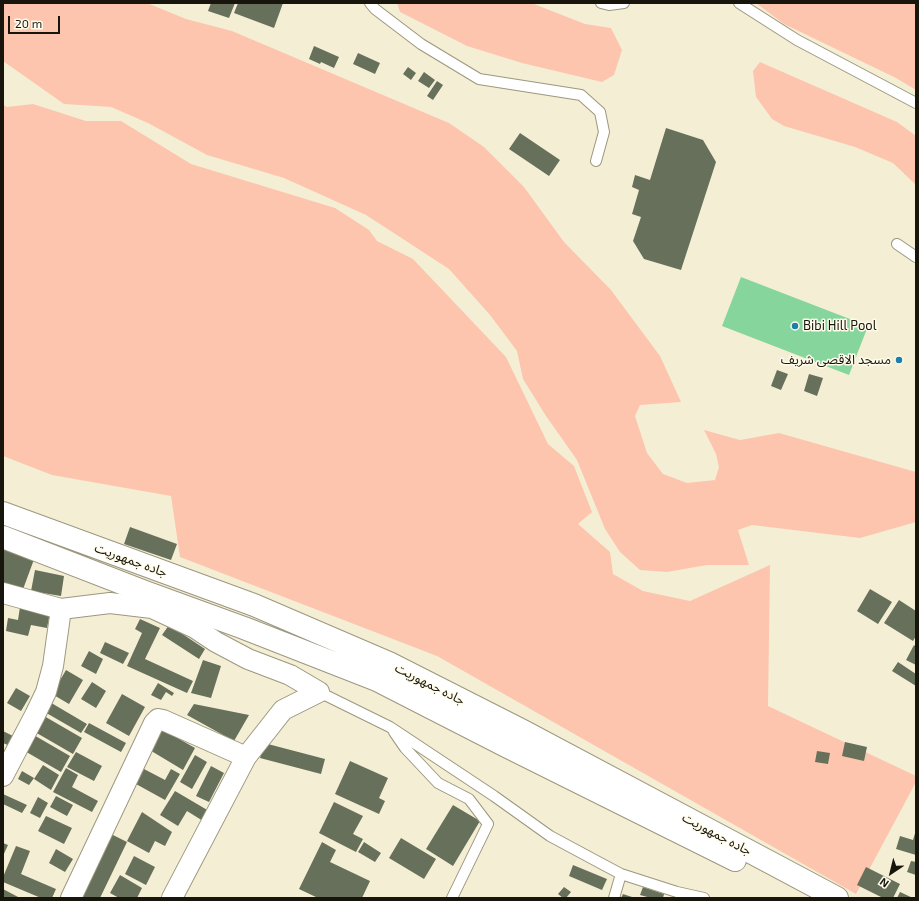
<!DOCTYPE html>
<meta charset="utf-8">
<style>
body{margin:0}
#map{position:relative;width:919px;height:901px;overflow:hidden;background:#f4efd4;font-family:"Exo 2",sans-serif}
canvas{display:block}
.frame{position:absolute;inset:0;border:4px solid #18160c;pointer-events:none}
.north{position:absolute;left:871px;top:853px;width:40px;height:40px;-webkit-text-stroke:3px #fffcec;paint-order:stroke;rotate:215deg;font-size:11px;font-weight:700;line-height:16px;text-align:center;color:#18160c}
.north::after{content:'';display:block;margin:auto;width:14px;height:18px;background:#18160c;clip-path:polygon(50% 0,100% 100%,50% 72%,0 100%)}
.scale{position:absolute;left:8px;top:16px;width:52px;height:18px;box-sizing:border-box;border:2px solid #18160c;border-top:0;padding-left:5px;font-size:12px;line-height:14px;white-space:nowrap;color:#18160c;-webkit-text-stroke:3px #fffcec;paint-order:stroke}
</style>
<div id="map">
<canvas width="919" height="901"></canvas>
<div class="frame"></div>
<div class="north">N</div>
<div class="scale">20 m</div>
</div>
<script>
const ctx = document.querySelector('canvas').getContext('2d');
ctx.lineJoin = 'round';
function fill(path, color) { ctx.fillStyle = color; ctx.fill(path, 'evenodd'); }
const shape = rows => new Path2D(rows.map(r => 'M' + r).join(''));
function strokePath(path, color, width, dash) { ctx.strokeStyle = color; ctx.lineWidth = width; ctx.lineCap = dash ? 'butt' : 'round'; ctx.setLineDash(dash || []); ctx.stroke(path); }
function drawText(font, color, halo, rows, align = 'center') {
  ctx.font = font + ' "Exo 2","Noto Sans Arabic",sans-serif'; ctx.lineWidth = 3; ctx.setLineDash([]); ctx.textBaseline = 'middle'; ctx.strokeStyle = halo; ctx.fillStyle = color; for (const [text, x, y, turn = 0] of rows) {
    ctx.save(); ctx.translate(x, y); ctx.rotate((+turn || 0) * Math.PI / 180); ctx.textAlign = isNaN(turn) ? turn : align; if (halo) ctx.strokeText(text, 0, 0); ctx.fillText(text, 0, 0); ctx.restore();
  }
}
const green = shape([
 [3,3,147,3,186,19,232,31,449,123,484,147,524,187,564,242,611,290,660,356,681,402,640,405,635,416,647,453,663,474,687,483,715,480,719,467,716,454,704,430,740,440,779,433,916,472,916,522,860,538,752,525,738,530,749,565,707,565,667,572,640,570,620,552,605,529,577,460,546,416,523,379,517,351,490,315,449,269,366,215,284,178,207,155,148,123,111,107,64,104,3,61],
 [397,3,534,4,585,24,611,28,622,50,614,75,602,82,522,63,467,46,400,12],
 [756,3,916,3,916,90,896,78,784,24],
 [760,62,897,122,916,136,916,185,893,163,855,147,784,126,772,119,756,97,753,71],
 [33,104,86,121,121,121,191,164,335,208,369,230,377,241,413,259,506,357,548,444,574,466,592,512,578,524,610,552,613,574,643,591,690,601,770,565,768,706,916,776,916,782,856,894,437,656,180,557,171,496,52,475,3,456,3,105,7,107]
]);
const water = shape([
 [741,277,868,326,849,375,722,326]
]);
const building = shape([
 [211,3,235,3,229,18,208,11],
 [238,3,283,3,274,28,234,13],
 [314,46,339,57,334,68,321,62,320,64,309,59],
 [358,53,380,63,375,74,353,64],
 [408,67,416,73,411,80,403,74],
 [424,72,435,80,429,88,418,81],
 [437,81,443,85,433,100,427,96],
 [666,128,703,140,716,162,681,270,644,259,633,241,641,217,632,214,639,190,632,187,635,175,650,180],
 [520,133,560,160,549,176,509,149],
 [777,370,788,374,781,390,771,386],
 [809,374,823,378,817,396,804,391],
 [130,527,177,544,171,560,124,544],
 [3,547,36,554,22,592,3,586],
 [35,570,64,576,61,596,31,591],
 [870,589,892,602,878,624,857,611],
 [899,600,916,611,916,636,913,641,884,623],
 [20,607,50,613,47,628,31,625,28,636,6,631,8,618,18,620],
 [140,619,160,628,145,659,193,681,187,693,127,666,142,633,135,629],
 [169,625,205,649,199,659,162,635],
 [105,642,129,653,123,664,100,653],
 [914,645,916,647,916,665,906,660],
 [89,651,103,659,96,674,81,666],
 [203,660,221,666,211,698,191,693],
 [898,662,916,674,916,686,892,671],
 [66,670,83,680,69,704,52,694],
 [92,682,106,691,96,708,81,699],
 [158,683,174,693,172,696,166,692,161,700,151,695],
 [16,688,30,696,21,711,7,703],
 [122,694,145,707,129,736,106,723],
 [48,701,87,724,81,733,43,711],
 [194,704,249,715,234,741,187,715],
 [44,716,82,738,73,754,35,732],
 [89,723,126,743,121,752,84,732],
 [160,728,195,748,183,770,148,749],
 [3,731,15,737,10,746,3,743],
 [32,734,70,756,61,772,23,750],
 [845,742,867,747,864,761,842,756],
 [264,743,325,759,321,774,260,758],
 [817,751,830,753,828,764,815,762],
 [76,752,102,766,94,781,67,767],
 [195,755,207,762,192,789,180,782],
 [350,761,388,778,379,798,385,801,379,814,335,794],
 [43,765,59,775,51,790,34,779],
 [211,766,224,773,209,802,196,796],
 [66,768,78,775,72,787,98,801,92,812,53,792],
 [144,769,165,780,171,769,180,774,165,800,136,784],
 [22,771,34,778,29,785,18,779],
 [175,791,209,811,203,821,187,811,178,826,160,815],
 [3,794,27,805,22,813,3,804],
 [56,796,73,805,67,816,50,807],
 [38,797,48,803,40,818,30,813],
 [334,802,363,816,353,834,363,839,356,852,319,833],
 [453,805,480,821,453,866,426,849],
 [142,812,172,832,165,846,155,841,149,853,127,841],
 [46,816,72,828,64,844,38,831],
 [916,830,916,855,896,849,900,836,913,840],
 [111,834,127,842,100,898,80,898],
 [401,838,436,859,424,879,389,858],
 [322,842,336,850,330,862,370,881,362,898,318,898,299,889],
 [364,842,381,853,375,862,358,852],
 [3,843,8,845,3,856],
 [16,846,30,851,21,874,56,889,52,898,41,898,3,882,3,877],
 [56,849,73,859,65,872,49,863],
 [134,856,155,867,146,885,125,874],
 [911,861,916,862,916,875,907,872],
 [573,865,607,879,602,890,569,876],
 [866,867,900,884,893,898,883,898,857,885],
 [120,875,142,888,137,898,119,898,110,893],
 [564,887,571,892,566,898,563,898,558,894],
 [643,887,664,894,663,898,651,898,640,895],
 [3,889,20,898,3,898],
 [900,892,913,898,897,898],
 [623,894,635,898,621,898]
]);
const lane = shape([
 [370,3,375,9,421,44,479,79,581,95,600,112,604,132,596,161],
 [601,3,609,5,624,3],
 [739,3,797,40,916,103],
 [897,244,916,257],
 [319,692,390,727,494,796,550,836,604,865,621,874,677,892,704,898],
 [394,732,405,748,438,783,469,799,488,824,452,898],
 [614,898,621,874]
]);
const street = shape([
 [3,593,61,609,110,603,152,608,195,628,216,642,248,659,290,675,319,692],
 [3,776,35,715,46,692,53,666,61,609],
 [71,898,154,723,158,719,163,720,246,757],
 [172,898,246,757,283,710,319,692]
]);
const secondary = shape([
 [3,513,254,605,389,663,523,731,837,898],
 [3,537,145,592,244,628,377,680,506,746,735,860]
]);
const markers = [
 [795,326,4,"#1e7eab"],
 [899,360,4,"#1e7eab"]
];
const poiNames = [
 ["Bibi Hill Pool",803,326],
 ["مسجد الاقصی شریف",891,360,"right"]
];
const streetNames = [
 ["جاده جمهوریت",131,560,20],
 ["جاده جمهوریت",430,684,27],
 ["جاده جمهوریت",717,834,28]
];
fill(green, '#fdc5ae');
fill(water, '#86d59c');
fill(building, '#67705a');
strokePath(lane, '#9c977e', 12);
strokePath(street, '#9c977e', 22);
strokePath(secondary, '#9c977e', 24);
strokePath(lane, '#fff', 10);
strokePath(street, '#fff', 20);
strokePath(secondary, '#fff', 22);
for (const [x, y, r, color] of markers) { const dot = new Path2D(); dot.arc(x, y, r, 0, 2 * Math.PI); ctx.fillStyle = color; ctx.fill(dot); strokePath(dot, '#fffcec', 1.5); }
drawText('13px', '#18160c', '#fffcec', poiNames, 'left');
drawText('13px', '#18160c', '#fffcec', streetNames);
</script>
